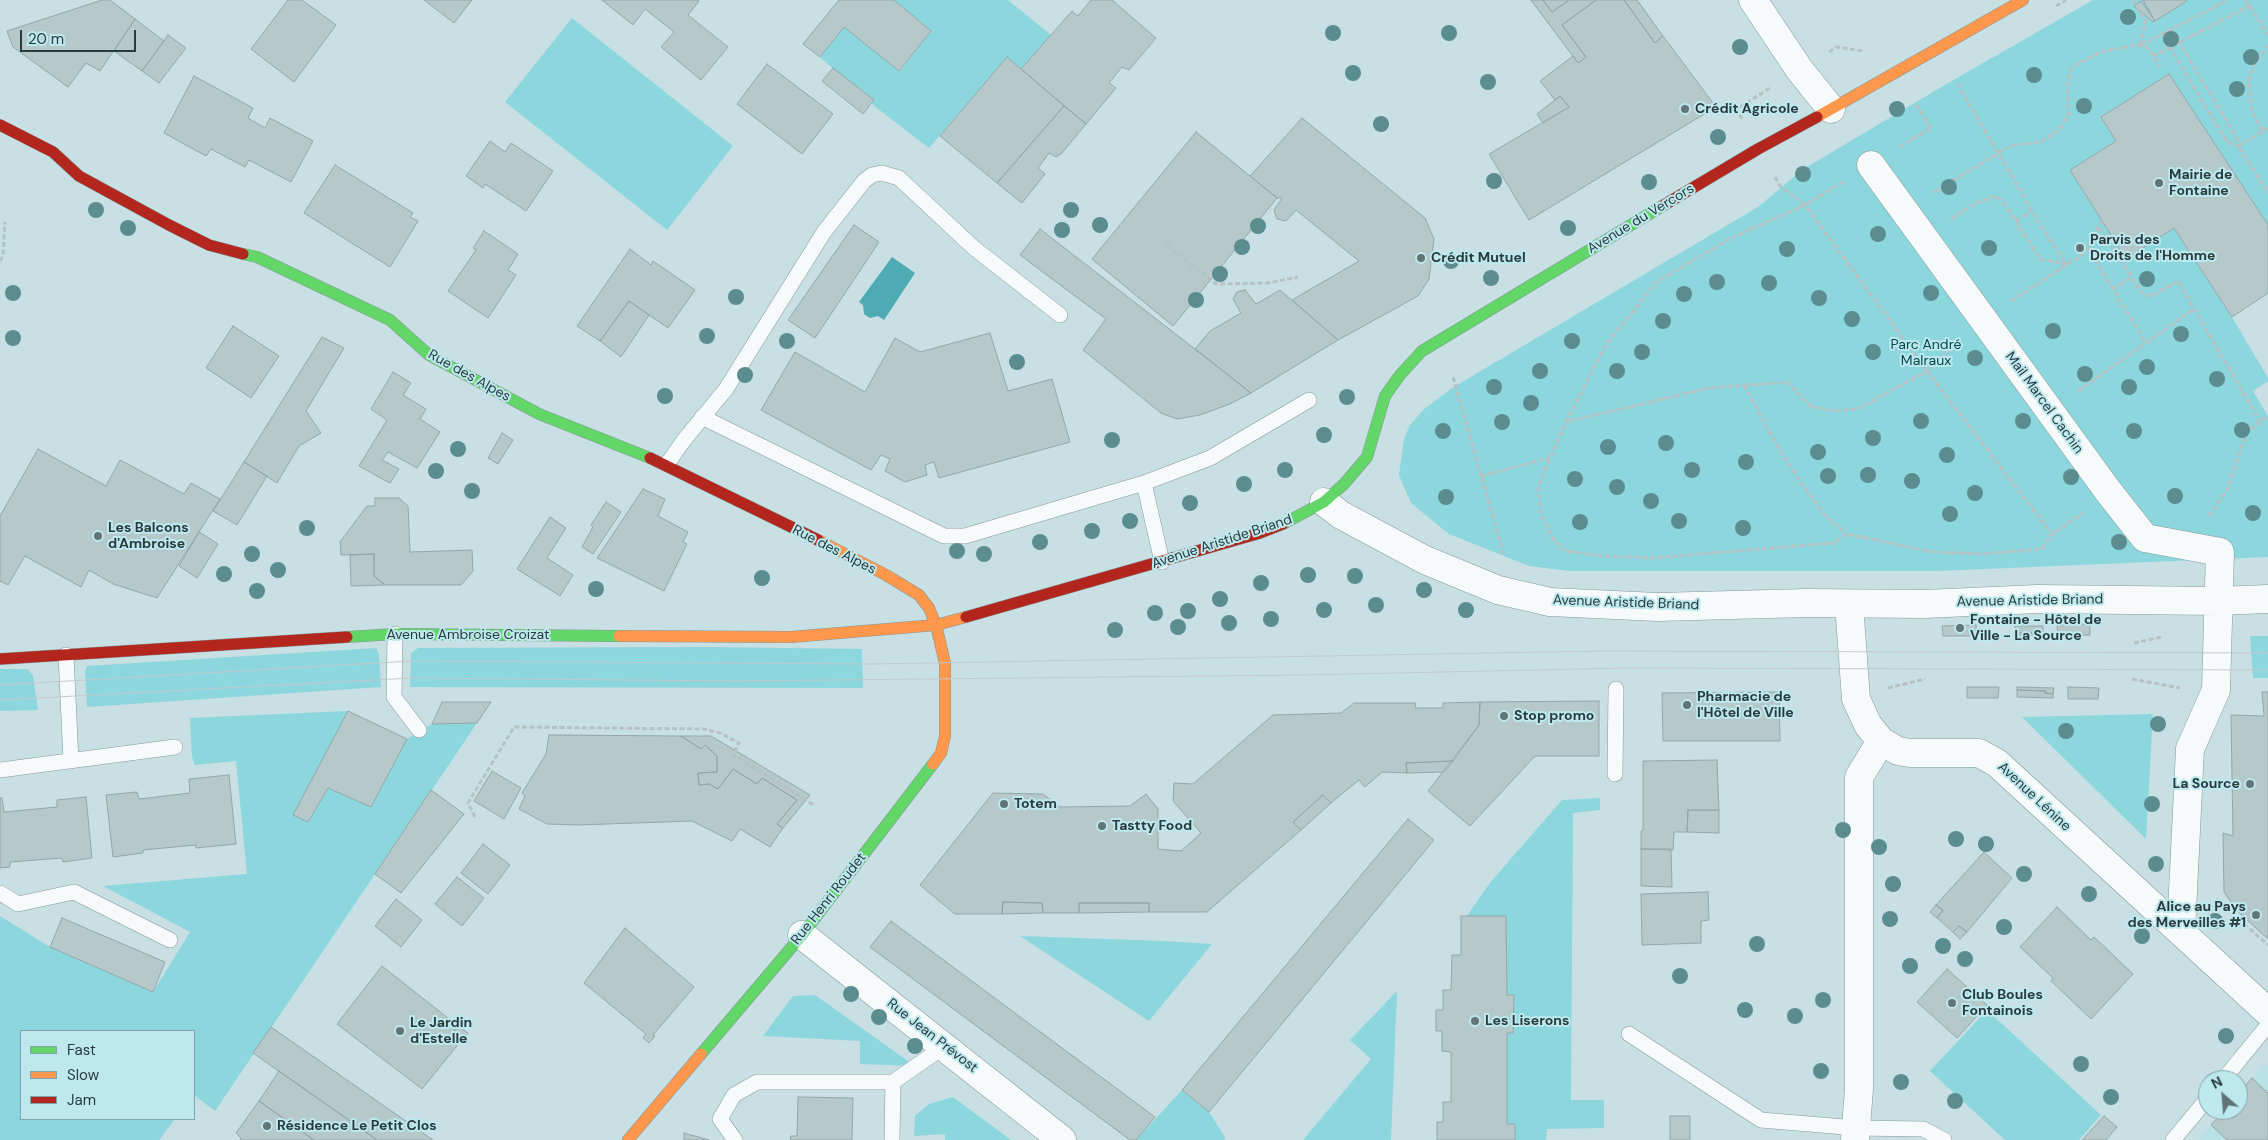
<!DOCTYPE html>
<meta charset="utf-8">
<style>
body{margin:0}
#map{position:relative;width:2268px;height:1140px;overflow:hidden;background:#c8e0e3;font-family:"DM Sans",sans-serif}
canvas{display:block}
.legend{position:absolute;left:20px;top:1030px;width:175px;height:90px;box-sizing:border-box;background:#bde9ee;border:1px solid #82a3a7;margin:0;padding:6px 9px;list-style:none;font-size:15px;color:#293b3d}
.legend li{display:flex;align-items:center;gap:10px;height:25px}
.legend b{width:25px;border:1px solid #82a3a7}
.north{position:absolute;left:2198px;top:1070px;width:50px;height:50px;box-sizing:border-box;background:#bde9ee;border:1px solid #82a3a7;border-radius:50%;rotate:333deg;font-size:14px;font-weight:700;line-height:20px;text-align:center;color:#293b3d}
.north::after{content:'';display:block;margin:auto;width:18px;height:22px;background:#617577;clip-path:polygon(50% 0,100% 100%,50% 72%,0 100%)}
.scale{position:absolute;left:20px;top:30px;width:116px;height:22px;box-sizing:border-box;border:2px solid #293b3d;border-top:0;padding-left:6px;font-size:15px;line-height:18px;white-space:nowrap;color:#293b3d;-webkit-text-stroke:4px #bde9ee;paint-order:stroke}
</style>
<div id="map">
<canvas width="2268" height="1140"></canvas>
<ul class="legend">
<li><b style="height:6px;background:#63d668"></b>Fast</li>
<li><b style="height:6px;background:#ff974d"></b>Slow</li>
<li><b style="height:6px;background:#b3261e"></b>Jam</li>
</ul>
<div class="north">N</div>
<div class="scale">20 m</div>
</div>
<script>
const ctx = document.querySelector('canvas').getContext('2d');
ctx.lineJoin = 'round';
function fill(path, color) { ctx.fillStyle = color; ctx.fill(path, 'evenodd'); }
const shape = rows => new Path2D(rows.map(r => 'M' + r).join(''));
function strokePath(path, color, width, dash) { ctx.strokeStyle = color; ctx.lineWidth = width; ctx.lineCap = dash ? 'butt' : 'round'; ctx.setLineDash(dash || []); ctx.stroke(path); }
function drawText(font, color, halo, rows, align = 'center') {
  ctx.font = font + ' "DM Sans",sans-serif'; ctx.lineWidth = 4; ctx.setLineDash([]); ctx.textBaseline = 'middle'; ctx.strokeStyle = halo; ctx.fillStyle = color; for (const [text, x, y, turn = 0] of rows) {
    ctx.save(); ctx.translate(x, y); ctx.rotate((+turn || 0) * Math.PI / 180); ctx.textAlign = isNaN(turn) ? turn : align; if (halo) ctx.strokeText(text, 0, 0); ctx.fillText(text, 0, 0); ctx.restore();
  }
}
const built = shape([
 [2266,1064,2268,1066,2268,1140,2198,1140,2224,1110,2238,1110,2238,1094]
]);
const green = shape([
 [894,0,1008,0,1051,35,1021,69,1007,57,929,148,878,109,820,57,844,27,900,71,931,31],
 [2093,0,2268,0,2268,225,2169,74,2101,117,2116,141,2070,170,2126,259,2174,228,2232,317,2268,378,2268,381,2253,391,2268,416,2268,557,1938,571,1570,571,1529,566,1449,534,1411,503,1399,475,1404,439,1410,425,1423,410,1452,388,1758,207,1802,170,1943,86],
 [572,18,733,146,667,230,505,102],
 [2268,636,2268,678,2253,678,2250,636],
 [707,647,862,649,863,688,410,687,411,653,418,648],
 [376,648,379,654,381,687,87,707,85,671,87,666],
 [0,669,27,669,33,675,38,710,0,711],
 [348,711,294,815,308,822,328,788,371,807,407,739,432,724,477,723,215,1111,194,1095,194,1031,21,1031,21,1119,175,1119,159,1140,0,1140,0,916,50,947,153,992,190,932,103,886,247,874,236,761,195,765,192,757,190,718],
 [2153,714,2146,839,2022,717],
 [1600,798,1600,810,1573,813,1571,1100,1604,1100,1604,1128,1547,1129,1546,1140,1515,1140,1507,1124,1507,1033,1513,1033,1514,995,1507,995,1506,916,1467,916,1489,884,1562,800],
 [1020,936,1164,941,1212,944,1149,1021],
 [1397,991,1391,1140,1303,1140,1371,1059,1350,1040],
 [815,995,915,1066,860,1064,860,1041,763,1036,793,996],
 [1987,1010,2101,1115,2079,1140,2005,1140,1930,1071],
 [1182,1090,1209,1112,1225,1137,1224,1140,1136,1140],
 [953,1097,1011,1140,945,1140,945,1134,914,1136,915,1116,929,1104]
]);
const water = shape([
 [892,257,915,273,884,320,878,316,870,318,864,314,863,305,859,302]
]);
const building = shape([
 [102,0,110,0,135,19,100,71,86,63,68,87,13,47,7,31,102,0],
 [288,0,302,0,336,25,294,82,251,49,288,0],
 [424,0,472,0,454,23,424,0],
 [602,0,697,0,699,1,688,15,728,47,701,80,661,47,674,32,645,9,633,25,602,0],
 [839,0,894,0,931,31,899,71,844,27,820,57,803,44,839,0],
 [1091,0,1112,0,1156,38,1129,70,1122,67,1109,83,1116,88,1086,124,1021,69,1072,11,1078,16,1091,0],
 [1531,0,1543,0,1552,12,1569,0,1596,0,1562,25,1586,57,1578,63,1531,0],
 [1543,0,1569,0,1552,12,1543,0],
 [1596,0,1624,0,1655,43,1663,36,1716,107,1529,220,1489,154,1569,107,1560,96,1555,100,1540,81,1573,56,1578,63,1586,57,1562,25,1596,0],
 [1624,0,1637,0,1663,36,1655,43,1624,0],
 [2143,0,2186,0,2187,1,2155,21,2143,0],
 [2141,1,2155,21,2153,22,2134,6,2141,1],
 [135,19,164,41,142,71,114,51,135,19],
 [168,35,186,48,159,83,142,71,168,35],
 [1007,57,1064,106,997,183,940,136,1007,57],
 [767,64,833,114,802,154,737,104,767,64],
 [833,68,874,100,863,114,822,81,833,68],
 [2169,74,2268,225,2268,293,2232,317,2174,228,2126,259,2070,170,2116,141,2101,117,2169,74],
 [194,76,253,108,248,118,265,128,270,118,313,141,291,182,249,160,245,167,211,149,206,156,164,133,194,76],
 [1560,96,1569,107,1543,123,1537,114,1560,96],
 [1064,106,1086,124,1062,153,1056,157,1049,153,1038,168,1045,174,1022,203,997,183,1064,106],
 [1302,118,1425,218,1434,239,1429,279,1418,296,1338,340,1292,300,1359,261,1296,210,1286,221,1277,219,1274,210,1282,198,1277,198,1250,176,1302,118],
 [1196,132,1277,198,1173,326,1092,259,1196,132],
 [490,141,505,152,511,143,553,171,526,211,485,184,483,188,466,176,490,141],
 [335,165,413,213,410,217,418,221,390,267,304,213,335,165],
 [854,225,879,242,815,338,788,320,854,225],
 [1040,229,1195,349,1251,393,1230,404,1200,415,1177,419,1161,413,1083,350,1106,319,1020,255,1040,229],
 [484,231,518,254,508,270,516,275,488,318,448,291,476,250,473,248,484,231],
 [630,249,651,265,653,261,695,290,668,328,629,301,600,341,577,326,630,249],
 [1245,290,1256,304,1280,290,1338,340,1251,393,1195,349,1210,331,1241,313,1233,299,1237,292,1245,290],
 [629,301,649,315,621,357,600,341,629,301],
 [233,326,279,356,251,398,206,368,233,326],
 [990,333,1008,391,1052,379,1070,442,939,478,934,462,925,465,927,475,905,482,885,471,890,459,881,455,871,470,761,410,795,352,865,392,895,338,920,352,990,333],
 [322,337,344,348,306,411,321,433,299,446,277,483,244,462,322,337],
 [393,372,411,383,403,395,426,409,420,419,440,432,417,468,388,452,382,460,399,469,390,483,359,466,387,420,371,409,393,372],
 [502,433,513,440,498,464,488,458,502,433],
 [38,449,106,486,120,460,184,494,191,483,220,499,157,598,113,584,89,570,81,587,25,556,8,585,0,581,0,516,38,449],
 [244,462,267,476,237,525,213,511,244,462],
 [643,489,665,499,658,516,688,532,683,542,687,544,664,591,597,558,643,489],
 [375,498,399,498,408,506,410,552,472,550,473,571,461,585,385,585,374,576,374,554,341,555,340,542,367,506,375,506,375,498],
 [606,502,621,512,593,554,582,547,593,527,591,525,606,502],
 [550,517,566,528,547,558,573,575,560,596,517,569,550,517],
 [199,532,218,544,197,578,179,566,199,532],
 [374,554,374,576,385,585,351,586,350,555,374,554],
 [2090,624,2090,635,2058,636,2057,625,2090,624],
 [1976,625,1977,636,1943,636,1942,626,1976,625],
 [2015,626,2043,626,2043,633,2015,633,2015,626],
 [2015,633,2043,633,2043,635,2016,636,2015,633],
 [1967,687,1999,687,1998,698,1967,698,1967,687],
 [2017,687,2054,688,2053,694,2045,693,2046,691,2017,690,2017,687],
 [2068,687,2099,688,2098,699,2068,699,2068,687],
 [2017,690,2046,691,2045,693,2053,694,2053,698,2017,697,2017,690],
 [1779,692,1780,741,1663,741,1662,693,1779,692],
 [2262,692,2268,692,2268,939,2237,911,2224,892,2223,833,2233,836,2231,715,2264,716,2262,692],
 [1599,701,1599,756,1535,756,1470,826,1428,791,1479,725,1480,702,1599,701],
 [442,702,491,702,477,723,432,724,442,702],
 [1480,702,1479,725,1453,761,1406,763,1407,773,1382,772,1365,787,1359,780,1331,803,1323,795,1293,822,1301,830,1207,912,1149,912,1149,903,1079,903,1079,913,1043,913,1042,903,1003,902,1002,914,955,914,920,885,993,793,1043,794,1060,807,1130,806,1146,794,1158,809,1158,849,1181,851,1201,833,1173,801,1174,783,1193,784,1273,715,1341,713,1354,703,1416,703,1415,708,1443,708,1443,703,1480,702],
 [348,711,407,739,371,807,328,788,308,822,293,815,348,711],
 [549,735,681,736,701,749,705,745,717,756,717,772,698,773,699,785,709,784,718,789,733,769,757,784,762,778,797,800,777,824,783,828,770,847,740,829,732,841,692,821,578,825,547,824,519,809,525,796,522,793,546,754,549,735],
 [681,736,711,736,810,795,783,828,777,824,797,800,762,778,757,784,733,769,718,789,709,784,699,785,698,773,717,772,717,756,705,745,701,749,681,736],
 [1717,760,1719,810,1688,810,1687,832,1674,832,1673,850,1641,849,1641,831,1643,830,1643,761,1717,760],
 [1453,761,1444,772,1407,773,1406,763,1453,761],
 [492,771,521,788,504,819,474,801,492,771],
 [229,775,236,844,196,848,196,845,143,850,143,853,113,857,106,795,137,792,139,799,190,793,189,779,229,775],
 [431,790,464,814,401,893,375,874,431,790],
 [1323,795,1331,803,1301,830,1293,822,1323,795],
 [86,797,92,858,63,862,62,858,10,862,10,867,0,868,0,798,2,798,4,812,57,807,57,800,86,797],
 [1688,810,1719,810,1719,833,1687,832,1688,810],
 [1408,819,1434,840,1209,1112,1182,1090,1408,819],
 [483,844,510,865,488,894,461,873,483,844],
 [1641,849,1671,849,1672,887,1641,886,1641,849],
 [1984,852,2012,878,1967,932,1959,926,1953,932,1937,918,1943,910,1936,905,1984,852],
 [457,877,484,898,462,926,435,904,457,877],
 [1708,892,1709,920,1701,921,1701,943,1642,945,1641,894,1708,892],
 [396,899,422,920,401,947,375,926,396,899],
 [1003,902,1042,903,1043,913,1002,914,1003,902],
 [1079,903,1149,903,1149,912,1079,913,1079,903],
 [1936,905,1943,910,1937,918,1930,912,1936,905],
 [2057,907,2091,940,2094,937,2133,974,2091,1019,2051,981,2053,978,2020,947,2057,907],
 [1461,916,1506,916,1507,995,1514,995,1513,1033,1507,1033,1507,1124,1515,1124,1515,1140,1437,1140,1437,1122,1443,1122,1443,1102,1451,1102,1451,1052,1442,1051,1442,1031,1436,1031,1436,1010,1443,1010,1443,990,1451,990,1452,955,1461,955,1461,916],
 [62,918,165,962,153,992,50,947,62,918],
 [891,921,1155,1117,1136,1140,1130,1140,870,947,891,921],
 [1959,926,1967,932,1960,939,1953,932,1959,926],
 [625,928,694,987,653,1035,655,1036,649,1043,643,1038,646,1034,584,983,625,928],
 [382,966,458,1026,451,1035,460,1042,422,1089,337,1024,382,966],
 [1947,969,1987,1005,1957,1038,1917,1002,1947,969],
 [458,1026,468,1033,460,1042,451,1035,458,1026],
 [271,1027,433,1140,377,1140,253,1053,271,1027],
 [279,1071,377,1140,314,1140,259,1101,279,1071],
 [2252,1078,2268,1093,2268,1140,2227,1140,2211,1125,2224,1110,2238,1110,2238,1094,2252,1078],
 [798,1097,853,1098,852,1140,790,1140,791,1136,797,1136,798,1097],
 [259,1101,314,1140,240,1140,241,1138,236,1133,259,1101],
 [1670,1116,1690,1116,1690,1140,1670,1140,1670,1116],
 [2104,1116,2117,1127,2106,1140,2082,1140,2104,1116],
 [684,1133,709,1140,684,1140,684,1133]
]);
const path = shape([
 [2133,0,2146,21,2140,45],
 [2246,0,2268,35],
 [2056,6,2066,0],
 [2162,34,2227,142,2238,146,2236,136,2171,29],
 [2141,45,2228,0],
 [1829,52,1837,47,1863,51],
 [2153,56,2250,6],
 [1742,119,1737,109,1770,88],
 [2268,128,2238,146,2268,193],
 [2262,131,2251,108,2249,80,2254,65,2268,45],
 [1899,147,1931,128,1915,103],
 [1775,177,1780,186,1805,205,1927,371,2052,534],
 [1843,182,1805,205,1729,239,1657,282,1605,346,1566,422,1538,486,1541,513,1553,539,1565,551,1601,556,1652,558,1834,543,1847,534,1933,552,1983,554,2042,549,2052,534,2083,513],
 [1934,192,2010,146,2040,142,2058,131,2068,115,2067,81,2072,68,2077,64,2101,52,2135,45,2146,47,2152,53,2160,67],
 [1951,219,1978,202,1996,196,2003,202,2040,259,2066,264,2038,221,1957,83],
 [2016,221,2032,211],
 [2099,228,2143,294,2151,296,2178,281,2260,422],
 [1166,245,1216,284,1268,283,1298,277],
 [2087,247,2146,343],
 [0,261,3,256,5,222],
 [2113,289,2131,278],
 [2011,301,2082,255,2102,221],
 [1453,377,1504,556],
 [1744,385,1776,444,1799,480,1827,518,1847,534],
 [2078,391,2194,309],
 [1566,422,1709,388,1787,382,1810,406,1833,411,1858,409,1927,371,1959,341],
 [1481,476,1549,458],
 [2209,516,2227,490,2247,432,2268,416],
 [2134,643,2161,637],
 [2132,679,2180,688],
 [1888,688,1925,679],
 [475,817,468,803,514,727,704,729,720,733,739,743,733,755,815,806],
 [2216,899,2268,945]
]);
const lane = shape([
 [702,417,944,536,965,536,1144,483,1210,458,1309,400],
 [667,464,684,440,726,389,824,232,864,181,872,175,882,173,899,178,974,248,1060,315],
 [1144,483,1162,562],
 [395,634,394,697,419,730],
 [66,655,71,761],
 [0,770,175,747],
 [1615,774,1616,689],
 [0,893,18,904,74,892,170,940],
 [1629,1034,1761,1120,1857,1128,1923,1129,1944,1140],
 [2223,1080,2268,1025],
 [735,1140,720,1119,734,1095,757,1082,893,1082,945,1046],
 [892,1140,893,1082],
 [2173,1140,2208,1098]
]);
const street = shape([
 [1753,0,1799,69,1831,109],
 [1871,165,2108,491,2145,538,2220,552,2216,690,2190,749,2181,932],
 [1324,502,1341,515,1425,560,1498,590,1550,602,1657,607,1807,603,1924,604,2038,599,2218,601,2268,599],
 [1849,604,1856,699,1868,725,1881,741,1898,751,1910,753,1979,753,1997,763,2268,1012],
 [802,935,1062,1140],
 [1855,1140,1859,1089,1859,777,1881,741]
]);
const fast = shape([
 [243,254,257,257,390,320,429,355,539,414,650,458],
 [1283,524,1324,502,1344,484,1367,457,1385,396,1400,375,1422,351,1664,205],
 [347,637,395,634,619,636],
 [701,1054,802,935,933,764]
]);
const slow = shape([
 [1817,117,2023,0],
 [818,540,886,575,919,595,929,608,936,625,945,663,945,736,941,753,933,764],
 [619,636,791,637,936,625,966,617],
 [628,1140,701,1054]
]);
const jam = shape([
 [0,125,53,152,79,176,169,225,209,245,243,254],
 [1664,205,1758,149,1817,117],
 [650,458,818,540],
 [966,617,1260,533,1283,524],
 [0,659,347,637]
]);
const tram = shape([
 [0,685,411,661,872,664,1602,651,2268,653],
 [0,700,412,678,736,681,1301,675,1628,668,2268,670]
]);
const trees = [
 [2128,17],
 [1333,33],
 [1449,33],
 [2171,39],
 [1740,47],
 [2251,57],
 [1353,73],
 [2034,75],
 [1488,82],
 [2237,89],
 [2084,106],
 [1897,109],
 [1381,124],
 [1718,137],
 [1803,174],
 [1494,181],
 [1649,182],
 [1949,187],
 [96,210],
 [1071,210],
 [1100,225],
 [1258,226],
 [128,228],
 [1568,228],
 [1062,230],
 [1878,234],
 [1242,247],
 [1989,248],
 [1787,249],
 [1451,261],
 [1220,274],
 [1491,278],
 [2147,279],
 [1717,282],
 [1769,283],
 [13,293],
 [1931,293],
 [1684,294],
 [736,297],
 [1819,298],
 [1196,300],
 [1852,319],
 [1663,321],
 [2053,331],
 [2181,334],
 [707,336],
 [13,338],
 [787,341],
 [1572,341],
 [1642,352],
 [1873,352],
 [1975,358],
 [1017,362],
 [2147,367],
 [1540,371],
 [1617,371],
 [2085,374],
 [745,375],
 [2217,379],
 [1494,387],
 [2129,387],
 [665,396],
 [1347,397],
 [1531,403],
 [1921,421],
 [2023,421],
 [1502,422],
 [2242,430],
 [1443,431],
 [2134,431],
 [1324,435],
 [1873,438],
 [1112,440],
 [1666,443],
 [1608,447],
 [458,449],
 [1818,452],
 [1947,455],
 [1746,462],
 [1285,470],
 [1692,470],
 [436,471],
 [1868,475],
 [1828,476],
 [2071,477],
 [1575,479],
 [1912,481],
 [1244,484],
 [1617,487],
 [472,491],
 [1975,493],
 [2175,496],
 [1446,497],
 [1651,501],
 [1190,503],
 [2253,513],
 [1950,514],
 [1130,521],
 [1679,521],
 [1580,522],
 [307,528],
 [1743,528],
 [1092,531],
 [1040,542],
 [2119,542],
 [957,551],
 [252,554],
 [984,554],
 [278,570],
 [224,574],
 [1308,575],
 [1355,576],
 [762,578],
 [1261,583],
 [596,589],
 [1424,590],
 [257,591],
 [1220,599],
 [1376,605],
 [1324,610],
 [1466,610],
 [1188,611],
 [1155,613],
 [1271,619],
 [1229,623],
 [1178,627],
 [1115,630],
 [2158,724],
 [2066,731],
 [2152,804],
 [1843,830],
 [1956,839],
 [1986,844],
 [1879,847],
 [2156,864],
 [2024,874],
 [1893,884],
 [2089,894],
 [1890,919],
 [2215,921],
 [2004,927],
 [2142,936],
 [1757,944],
 [1943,946],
 [1965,959],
 [1910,966],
 [1680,976],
 [851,994],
 [1823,1000],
 [1745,1010],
 [1795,1016],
 [879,1017],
 [2226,1036],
 [915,1046],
 [2081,1064],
 [1821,1071],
 [1901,1082],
 [2111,1097],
 [1955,1101]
];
const markers = [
 [1685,109,5,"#617577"],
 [2159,183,5,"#617577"],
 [2080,248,5,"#617577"],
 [1421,258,5,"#617577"],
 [98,536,5,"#617577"],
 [1960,628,5,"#617577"],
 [1687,705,5,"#617577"],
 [1504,716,5,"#617577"],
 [2250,784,5,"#617577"],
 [1004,804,5,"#617577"],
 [1102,826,5,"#617577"],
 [2256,915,5,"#617577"],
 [1952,1003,5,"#617577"],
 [1475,1021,5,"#617577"],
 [400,1031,5,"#617577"],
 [267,1126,5,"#617577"]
];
const poiNames = [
 ["Crédit Agricole",1695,109],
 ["Mairie de",2169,175],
 ["Fontaine",2169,191],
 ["Parvis des",2090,240],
 ["Droits de l'Homme",2090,256],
 ["Crédit Mutuel",1431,258],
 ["Les Balcons",108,528],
 ["d'Ambroise",108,544],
 ["Fontaine - Hôtel de",1970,620],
 ["Ville - La Source",1970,636],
 ["Pharmacie de",1697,697],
 ["l'Hôtel de Ville",1697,713],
 ["Stop promo",1514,716],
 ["La Source",2240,784,"right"],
 ["Totem",1014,804],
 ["Tastty Food",1112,826],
 ["Alice au Pays",2246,907,"right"],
 ["des Merveilles #1",2246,923,"right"],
 ["Club Boules",1962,995],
 ["Fontainois",1962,1011],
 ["Les Liserons",1485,1021],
 ["Le Jardin",410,1023],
 ["d'Estelle",410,1039],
 ["Résidence Le Petit Clos",277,1126]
];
const streetNames = [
 ["Avenue du Vercors",1641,219,-31],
 ["Rue des Alpes",469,376,29],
 ["Mail Marcel Cachin",2044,403,54],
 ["Avenue Aristide Briand",1222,542,-18],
 ["Rue des Alpes",834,550,27],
 ["Avenue Aristide Briand",2030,601,-1],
 ["Avenue Aristide Briand",1626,603,2],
 ["Avenue Ambroise Croizat",468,635],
 ["Avenue Lénine",2034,797,43],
 ["Rue Henri Roudet",829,899,-52],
 ["Rue Jean Prévost",932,1036,38]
];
const parkNames = [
 ["Parc André",1926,345],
 ["Malraux",1926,361]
];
fill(built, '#b9e2e7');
fill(green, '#8cd6de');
fill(water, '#4fabb3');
fill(building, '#b5c8ca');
strokePath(building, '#93a6a8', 1);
strokePath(lane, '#849799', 16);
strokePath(street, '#849799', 29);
strokePath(fast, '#849799', 12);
strokePath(slow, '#849799', 12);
strokePath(jam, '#849799', 12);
strokePath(path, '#b8c1c2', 3, [5, 2.5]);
strokePath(lane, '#f7fafb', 15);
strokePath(street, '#f7fafb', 28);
strokePath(fast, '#63d668', 11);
strokePath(slow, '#ff974d', 11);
strokePath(jam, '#b3261e', 11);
strokePath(tram, '#c2c9ca', 1);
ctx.fillStyle = '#5b8c90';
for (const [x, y] of trees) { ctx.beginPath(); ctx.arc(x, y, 8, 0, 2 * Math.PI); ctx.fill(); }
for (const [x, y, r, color] of markers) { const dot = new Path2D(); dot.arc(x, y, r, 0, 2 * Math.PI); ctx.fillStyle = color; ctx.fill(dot); strokePath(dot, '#bde9ee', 2); }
drawText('bold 14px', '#293b3d', '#bde9ee', poiNames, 'left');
drawText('14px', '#293b3d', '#bde9ee', streetNames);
drawText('14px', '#02484d', '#bde9ee', parkNames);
</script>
